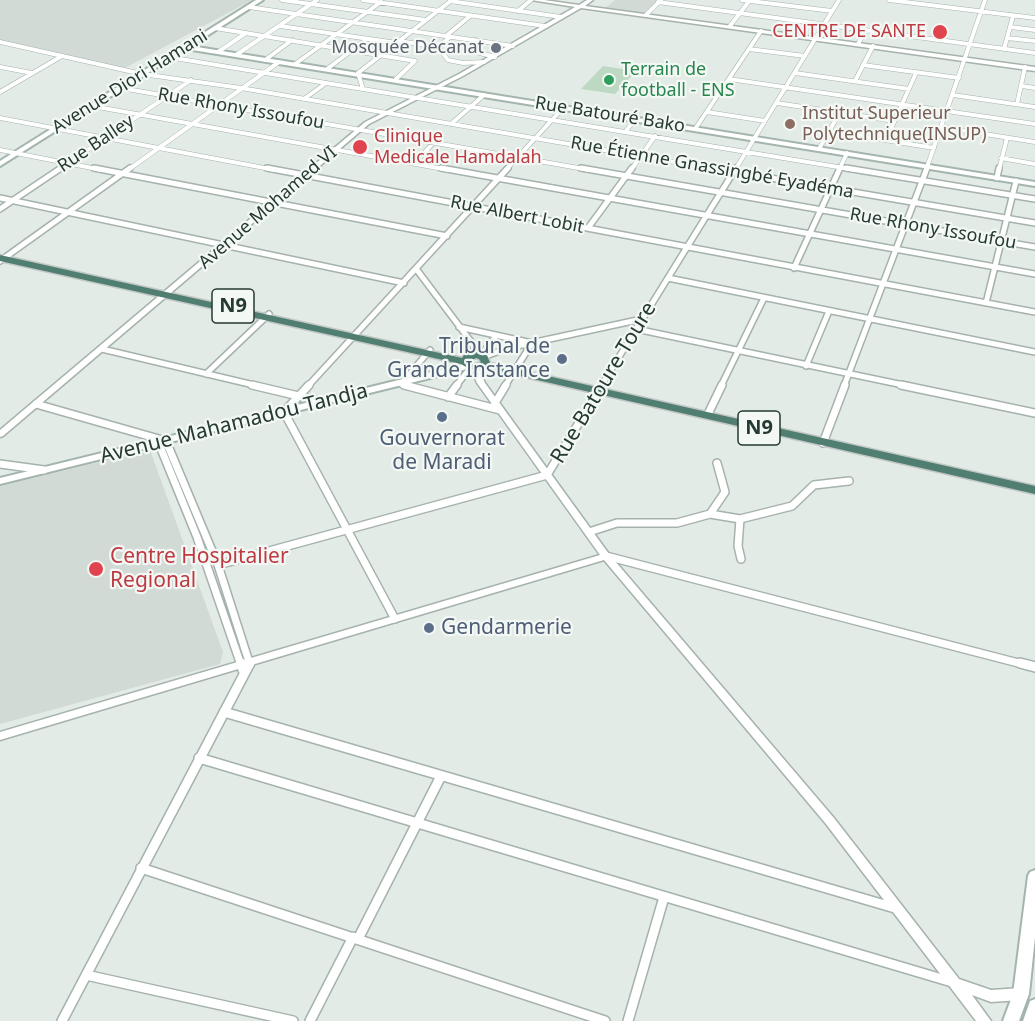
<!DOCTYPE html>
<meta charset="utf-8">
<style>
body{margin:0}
canvas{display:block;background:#e3ebe6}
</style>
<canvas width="1035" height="1021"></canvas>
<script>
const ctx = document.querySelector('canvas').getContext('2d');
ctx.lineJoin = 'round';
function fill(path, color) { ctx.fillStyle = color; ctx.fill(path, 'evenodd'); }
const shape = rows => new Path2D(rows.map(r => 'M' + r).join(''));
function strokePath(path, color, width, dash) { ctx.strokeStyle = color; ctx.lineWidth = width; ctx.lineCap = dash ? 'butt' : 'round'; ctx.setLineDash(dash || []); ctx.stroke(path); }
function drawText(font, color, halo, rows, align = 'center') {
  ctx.font = font + ' "Noto Sans",sans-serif'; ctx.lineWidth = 4.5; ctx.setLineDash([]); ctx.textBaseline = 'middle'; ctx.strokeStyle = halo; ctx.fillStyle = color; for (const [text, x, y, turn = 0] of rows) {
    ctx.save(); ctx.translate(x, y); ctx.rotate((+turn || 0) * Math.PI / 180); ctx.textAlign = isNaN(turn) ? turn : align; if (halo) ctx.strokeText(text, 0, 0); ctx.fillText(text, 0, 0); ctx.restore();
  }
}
const built = shape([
 [0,0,252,0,125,68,0,41],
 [615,0,658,0,644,13,605,8],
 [150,450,223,652,220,664,0,724,0,486]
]);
const green = shape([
 [603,66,636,71,615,94,581,89]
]);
const minorFar3 = shape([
 [282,0,426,20],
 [363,0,545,26],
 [742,0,832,11],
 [889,0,1035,18],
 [450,1,561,17],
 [658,2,1035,53],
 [249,7,513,46],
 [518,11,531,0],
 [646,15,661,0],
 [280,26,397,43],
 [730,26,750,0],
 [1010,27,1035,30],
 [215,28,415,61,396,79],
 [446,36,470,16],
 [1007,38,1035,41],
 [475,40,465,49,495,57],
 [399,41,438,47,450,37],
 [0,42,142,74,241,88,721,170],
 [858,44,866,30],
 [438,47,448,60,463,63,484,62],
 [749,49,805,56],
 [1004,49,1013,16],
 [218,52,246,33],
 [236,55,317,0],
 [168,57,856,170],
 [265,60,292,40],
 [295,64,381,2],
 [863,65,959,78],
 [0,67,32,73],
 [327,69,367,39],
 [795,73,909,89],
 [729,79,1035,124],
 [855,81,873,46],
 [1022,86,1035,88],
 [121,88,590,170],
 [363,89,358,73,452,0],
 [0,92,62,56],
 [953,95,1035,107],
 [304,99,326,83],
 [777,103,894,121],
 [1017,104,1025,67],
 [92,106,449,170],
 [707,112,765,121],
 [0,118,275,170],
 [451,124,484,95],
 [941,127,1035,142],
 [695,129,761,31],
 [626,131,635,119],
 [829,131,934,148],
 [886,140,916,73],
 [819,149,840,112],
 [0,150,102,170],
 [1001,158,1035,164],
 [415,163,434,142],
 [58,170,191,80],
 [128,170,279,62],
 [506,170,563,108],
 [631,170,655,136],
 [735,170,839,0],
 [839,170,847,153],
 [926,170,985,0],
 [999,170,1007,138]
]);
const minorFar2 = shape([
 [94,168,447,236],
 [267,168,1035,312],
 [441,168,1035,274],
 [581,168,1035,247],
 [712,168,1035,223],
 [846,168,1035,199],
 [997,178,999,168],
 [0,198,404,283],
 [0,209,61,168],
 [588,228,632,168],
 [0,261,130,168],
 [794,268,840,168],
 [417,270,472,343,476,355],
 [668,278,1035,352],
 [986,303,1016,181],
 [459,327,532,343,505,386],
 [636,329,908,386],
 [102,349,258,386],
 [480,356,496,336],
 [483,357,508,348,642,319],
 [806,366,829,311],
 [206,374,269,314],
 [308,386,508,168],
 [410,386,401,384,430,350],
 [456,386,471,367],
 [601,386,736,168],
 [721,386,764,298],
 [844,386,927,168]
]);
const minorFar1 = shape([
 [252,385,324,402],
 [309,385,284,412,395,619],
 [404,385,500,410],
 [901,385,1035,413],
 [448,397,457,385],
 [495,403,506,385],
 [36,404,166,441,218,565,250,665],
 [709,412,722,385],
 [157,439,197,537,241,665],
 [823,443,845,385],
 [0,464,44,470],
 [710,514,740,519,738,546,741,559],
 [740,519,792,506,814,485,849,481],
 [589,532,617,523,677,523,710,514,725,492,717,463],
 [606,556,1026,665],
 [218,565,547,475,602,385]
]);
const minor = shape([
 [241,663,243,670],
 [1020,663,1035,667],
 [224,712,895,908],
 [199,758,952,982],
 [141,868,605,1021],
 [358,939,441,776],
 [86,975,293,1021],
 [62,1021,250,663],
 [310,1021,353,937],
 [628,1021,664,897]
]);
const tertiary = shape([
 [531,0,544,0,579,5,587,0,593,0,585,6,1035,67,1035,71,581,8,463,76,369,124,3,436,0,437,0,430,365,122,459,74,575,7,531,0],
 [472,366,478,366,485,383,609,554,834,818,959,979,991,990,1021,988,1026,990,1027,994,1026,998,1021,1000,991,1002,972,995,991,1021,976,1021,826,824,604,560,0,740,0,732,600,555,477,383,471,368,472,366]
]);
const secondary = shape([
 [256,0,263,0,191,46,1035,182,1035,186,186,49,0,166,0,161,256,0],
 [468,363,471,364,473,366,471,368,0,484,0,478,468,363],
 [1035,870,1035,937,1029,994,1019,1021,1003,1021,1013,994,1028,876,1030,872,1035,870],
 [1035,999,1035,1021,1023,1021,1030,1001,1035,999]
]);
const trunk = shape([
 [0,255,462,358,464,355,476,352,487,355,490,363,1035,486,1035,494,485,368,471,370,461,364,0,261,0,255],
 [476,358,479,359,481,362,479,363,473,364,470,361,476,358]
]);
const markers = [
 [940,32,8,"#e0444e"],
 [496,48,6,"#6b7280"],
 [609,80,6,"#2e9e5b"],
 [790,124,6,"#8d6e63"],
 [360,147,8,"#e0444e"],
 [562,359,6,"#5c6f8a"],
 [442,417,6,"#5c6f8a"],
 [96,569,8,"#e0444e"],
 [429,628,6,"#5c6f8a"]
];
const farHealthnames = [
 ["CENTRE DE SANTE",926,32],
 ["Clinique",374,137,"left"],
 ["Medicale Hamdalah",374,158,"left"]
];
const farWorshipnames = [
 ["Mosquée Décanat",484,48]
];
const farLeisurenames = [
 ["Terrain de",621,70],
 ["football - ENS",621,91]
];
const farStreetnames = [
 ["Avenue Diori Hamani",130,82,-32],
 ["Rue Rhony Issoufou",241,109,10],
 ["Rue Batouré Bako",610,115,9],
 ["Rue Balley",96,144,-34],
 ["Rue Étienne Gnassingbé Eyadéma",712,168,10],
 ["Avenue Mohamed VI",268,208,-41],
 ["Rue Albert Lobit",517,215,11],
 ["Rue Rhony Issoufou",933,229,10]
];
const farEducationnames = [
 ["Institut Superieur",802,114],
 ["Polytechnique(INSUP)",802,135]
];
const shields = [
 [233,306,42],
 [759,428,42]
];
const shieldNames = [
 ["N9",233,306],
 ["N9",759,428]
];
const serviceNames = [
 ["Tribunal de",550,347],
 ["Grande Instance",550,371],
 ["Gouvernorat",442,439,"center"],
 ["de Maradi",442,463,"center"],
 ["Gendarmerie",441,628,"left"]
];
const streetNames = [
 ["Rue Batoure Toure",604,383,-59],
 ["Avenue Mahamadou Tandja",234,424,-14]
];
const healthNames = [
 ["Centre Hospitalier",110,557],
 ["Regional",110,581]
];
fill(built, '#d1dad5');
fill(green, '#bed9c3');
strokePath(minorFar3, '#a6b2ac', 5);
strokePath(minorFar2, '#a6b2ac', 8);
strokePath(minorFar1, '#a6b2ac', 10);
strokePath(minor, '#a6b2ac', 12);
strokePath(tertiary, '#a6b2ac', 3);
strokePath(secondary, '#a3b5ad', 4);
strokePath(trunk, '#c2c8c6', 3);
strokePath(minorFar3, '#fff', 4);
strokePath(minorFar2, '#fff', 5);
strokePath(minorFar1, '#fff', 7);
strokePath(minor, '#fff', 9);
fill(tertiary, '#fff');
fill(secondary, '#fff');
fill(trunk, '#507e70');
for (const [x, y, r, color] of markers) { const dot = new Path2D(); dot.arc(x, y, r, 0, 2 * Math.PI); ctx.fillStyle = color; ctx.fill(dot); strokePath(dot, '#f3f8f5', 2); }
drawText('18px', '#be3a42', '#f3f8f5', farHealthnames, 'right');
drawText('18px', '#5b616d', '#f3f8f5', farWorshipnames, 'right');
drawText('18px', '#27864d', '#f3f8f5', farLeisurenames, 'left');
drawText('18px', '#253a32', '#f3f8f5', farStreetnames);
drawText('18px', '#785e54', '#f3f8f5', farEducationnames, 'left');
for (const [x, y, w] of shields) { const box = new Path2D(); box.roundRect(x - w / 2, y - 17, w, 34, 4.5); ctx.fillStyle = '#f3f8f5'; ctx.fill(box); strokePath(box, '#253a32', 1.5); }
drawText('bold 20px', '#253a32', null, shieldNames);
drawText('21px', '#4e5e75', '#f3f8f5', serviceNames, 'right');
drawText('21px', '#253a32', '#f3f8f5', streetNames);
drawText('21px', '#be3a42', '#f3f8f5', healthNames, 'left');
</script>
